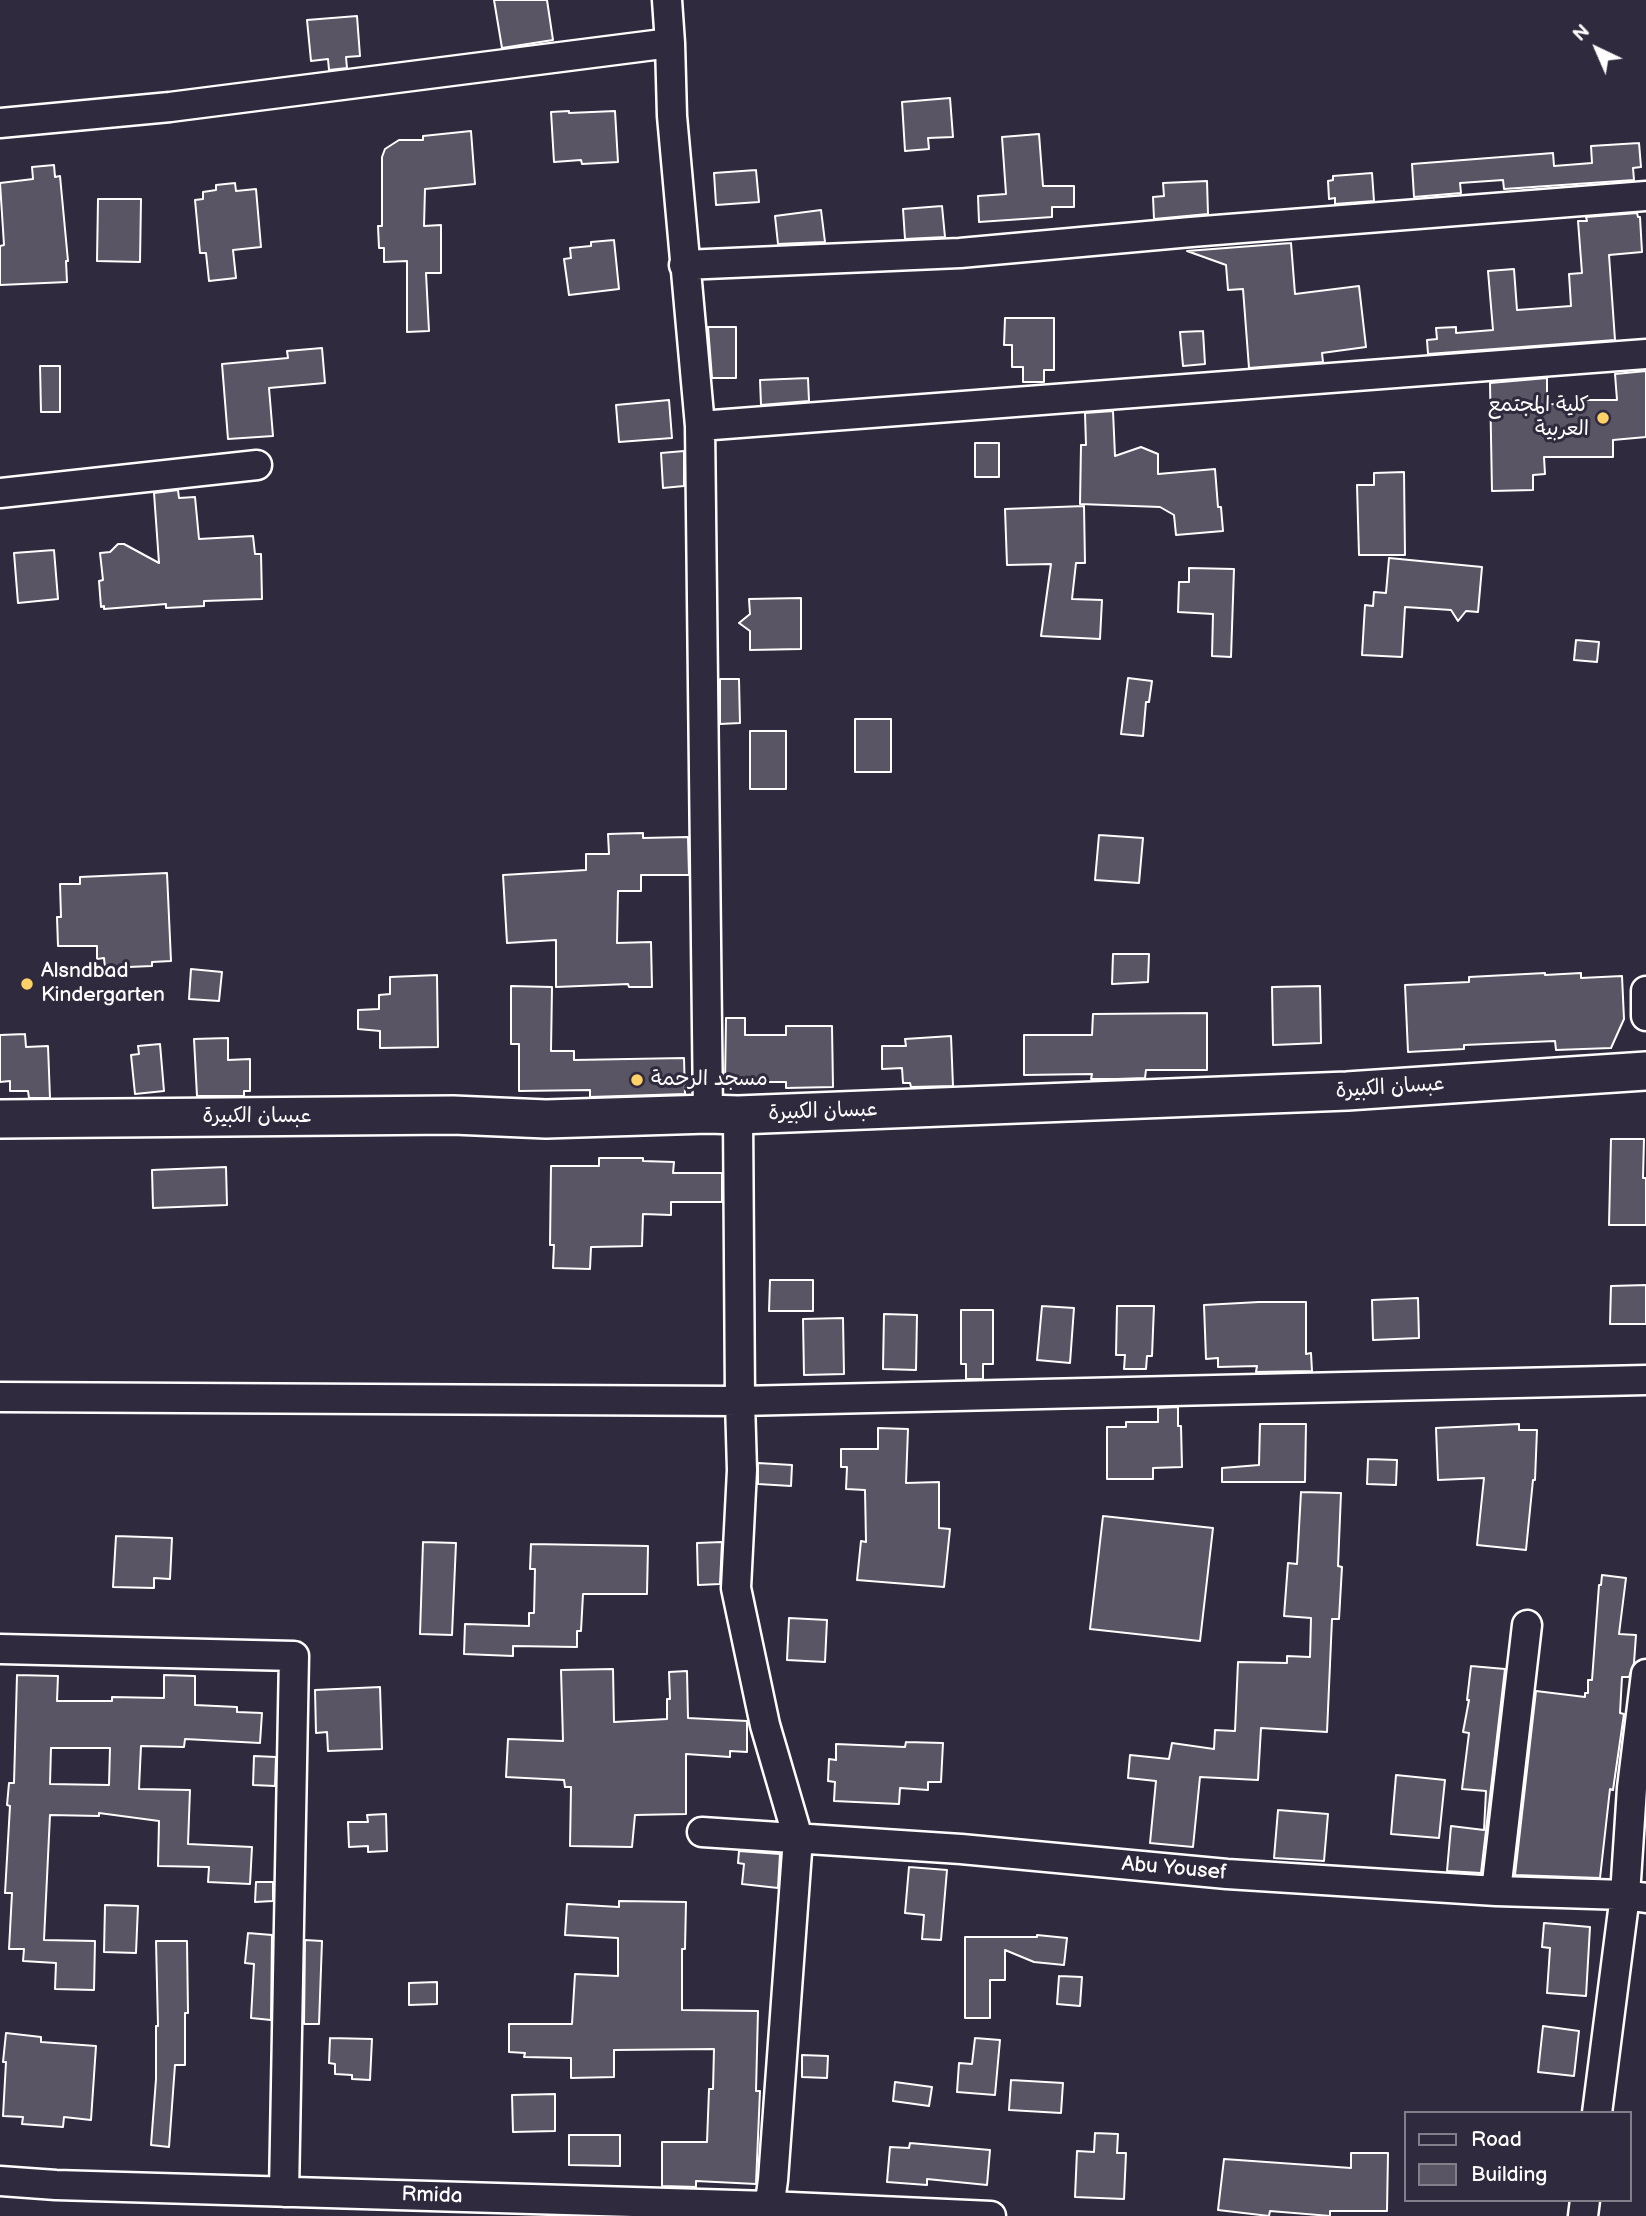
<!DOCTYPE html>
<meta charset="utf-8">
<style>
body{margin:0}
#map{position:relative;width:1646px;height:2216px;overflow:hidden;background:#2f2a3d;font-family:"Balsamiq Sans",sans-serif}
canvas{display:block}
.legend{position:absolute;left:1404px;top:2111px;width:228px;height:91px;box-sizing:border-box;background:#2f2a3d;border:2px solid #827f8b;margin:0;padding:9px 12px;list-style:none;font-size:21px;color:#fff}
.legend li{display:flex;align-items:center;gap:14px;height:35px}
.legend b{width:35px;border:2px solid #827f8b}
.north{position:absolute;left:1562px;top:14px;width:70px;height:70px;-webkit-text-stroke:5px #2f2a3d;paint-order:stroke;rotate:316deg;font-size:19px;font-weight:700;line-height:28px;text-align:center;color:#fff}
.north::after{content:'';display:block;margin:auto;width:24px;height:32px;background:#fff;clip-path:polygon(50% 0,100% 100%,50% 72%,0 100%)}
</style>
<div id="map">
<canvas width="1646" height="2216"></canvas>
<ul class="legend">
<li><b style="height:9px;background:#2f2a3d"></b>Road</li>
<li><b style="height:19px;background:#595564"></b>Building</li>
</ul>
<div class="north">N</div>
</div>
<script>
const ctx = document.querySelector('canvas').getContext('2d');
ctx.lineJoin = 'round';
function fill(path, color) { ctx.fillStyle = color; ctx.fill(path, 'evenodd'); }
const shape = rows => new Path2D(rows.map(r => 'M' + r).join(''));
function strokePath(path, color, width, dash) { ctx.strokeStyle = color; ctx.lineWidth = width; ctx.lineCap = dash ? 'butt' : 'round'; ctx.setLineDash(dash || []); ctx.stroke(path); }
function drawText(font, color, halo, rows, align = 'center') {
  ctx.font = font + ' "Balsamiq Sans","Playpen Sans Arabic",sans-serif'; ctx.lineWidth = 6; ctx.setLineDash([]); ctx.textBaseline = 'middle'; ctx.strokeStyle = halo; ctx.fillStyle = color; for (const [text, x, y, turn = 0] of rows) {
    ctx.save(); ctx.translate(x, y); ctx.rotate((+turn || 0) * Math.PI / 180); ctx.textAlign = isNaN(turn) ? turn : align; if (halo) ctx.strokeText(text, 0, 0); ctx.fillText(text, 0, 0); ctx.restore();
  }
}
const building = shape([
 [494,0,547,0,553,40,502,48,494,0],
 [357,16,360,56,346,57,347,68,329,70,328,59,311,61,307,20,357,16],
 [950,98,953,137,928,138,929,149,905,151,902,102,950,98],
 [569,111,569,113,615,111,618,162,582,164,581,160,554,162,551,112,569,111],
 [471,131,475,184,425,189,424,226,441,225,441,273,426,273,429,331,407,332,407,261,384,262,384,248,379,248,378,226,382,226,382,157,385,149,399,140,423,140,423,136,471,131],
 [1039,134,1043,186,1074,186,1074,207,1052,207,1052,217,979,222,978,196,1006,194,1002,137,1039,134],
 [1639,143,1641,167,1633,168,1634,180,1504,189,1503,180,1460,183,1461,193,1414,197,1412,164,1553,153,1554,166,1592,163,1591,146,1639,143],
 [54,165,55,177,60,176,68,261,66,261,67,282,0,285,0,246,4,245,0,183,33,179,32,167,54,165],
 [756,170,759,202,716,205,714,173,756,170],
 [1372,173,1374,201,1335,204,1335,198,1329,199,1328,181,1333,180,1333,176,1372,173],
 [1207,181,1208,214,1154,219,1153,197,1164,196,1163,183,1207,181],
 [235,183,236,191,256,189,261,247,233,250,236,278,209,281,206,253,200,253,195,200,203,199,203,192,216,190,216,185,235,183],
 [98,199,141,199,140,262,97,261,98,199],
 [942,206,945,237,905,239,903,209,942,206],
 [821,210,825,242,778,244,775,216,821,210],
 [1637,213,1638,217,1640,217,1642,252,1609,255,1615,340,1428,354,1427,340,1437,339,1436,328,1456,327,1456,333,1493,330,1488,271,1514,269,1517,310,1571,306,1569,274,1582,273,1578,221,1587,221,1586,217,1637,213],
 [614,240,619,289,569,295,564,259,571,258,570,248,591,246,591,242,614,240],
 [1291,243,1295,294,1359,286,1366,347,1322,353,1323,362,1249,368,1243,289,1228,290,1226,265,1187,251,1291,243],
 [1005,318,1054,318,1054,370,1044,370,1044,382,1023,382,1023,367,1012,367,1012,345,1004,345,1005,318],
 [708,327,736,327,736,378,712,378,708,327],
 [1203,331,1205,364,1183,366,1180,332,1203,331],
 [322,348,325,383,269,388,273,436,228,439,222,364,288,358,287,351,322,348],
 [40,366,60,366,60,412,41,412,40,366],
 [1646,371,1646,437,1613,440,1613,457,1544,457,1545,474,1533,475,1533,490,1492,491,1490,383,1547,378,1547,404,1583,405,1583,400,1617,400,1615,374,1646,371],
 [808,378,809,401,761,405,760,380,808,378],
 [669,400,672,438,619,442,616,405,669,400],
 [1113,411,1115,456,1141,447,1158,454,1158,474,1215,469,1218,507,1221,507,1223,531,1176,535,1174,515,1160,507,1080,504,1081,445,1086,445,1085,413,1113,411],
 [975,443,999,443,999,477,975,477,975,443],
 [684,451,684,486,663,488,661,453,684,451],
 [1404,472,1405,555,1359,555,1357,485,1374,485,1374,473,1404,472],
 [178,490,179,498,195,497,199,539,253,536,255,554,261,554,262,599,204,601,204,606,166,608,166,604,104,609,104,606,101,607,99,581,103,580,100,553,110,552,118,544,124,544,159,563,154,493,178,490],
 [1084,506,1085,563,1076,563,1072,599,1102,600,1100,639,1041,636,1051,564,1007,565,1005,509,1084,506],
 [54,550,58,599,18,603,14,553,54,550],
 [1389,558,1482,567,1478,612,1466,611,1458,621,1451,610,1405,607,1402,657,1362,655,1365,605,1373,606,1374,592,1386,593,1389,558],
 [1189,568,1234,569,1231,657,1212,656,1213,614,1178,612,1179,582,1189,582,1189,568],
 [801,598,801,649,750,650,750,631,739,623,750,614,749,599,801,598],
 [1576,640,1599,642,1597,662,1574,660,1576,640],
 [1128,678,1152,681,1149,702,1146,702,1143,736,1121,734,1128,678],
 [720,679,739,679,740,723,720,724,720,679],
 [855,719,891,719,891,772,855,772,855,719],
 [750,731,786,731,786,789,750,789,750,731],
 [643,833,643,838,688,837,689,875,641,875,641,891,618,891,617,943,651,942,652,987,629,987,628,984,556,987,556,940,507,943,503,875,586,870,586,854,609,854,608,834,643,833],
 [1099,835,1143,838,1139,883,1095,880,1099,835],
 [167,873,171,961,152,962,152,966,105,968,104,958,97,959,97,946,58,946,57,917,61,917,60,884,80,884,80,877,167,873],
 [1113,954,1149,954,1148,982,1112,984,1113,954],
 [191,969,222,972,219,1001,189,999,191,969],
 [1545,973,1545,975,1581,973,1581,978,1622,976,1624,1019,1611,1048,1556,1050,1555,1041,1464,1045,1464,1049,1408,1052,1405,985,1469,982,1469,977,1545,973],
 [437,975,438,1047,380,1048,380,1031,358,1029,358,1010,379,1009,379,995,390,994,390,977,437,975],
 [511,986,552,987,551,1051,574,1051,574,1060,684,1058,685,1094,590,1097,590,1090,519,1091,519,1044,511,1044,511,986],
 [1320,986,1321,1043,1273,1045,1272,987,1320,986],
 [1207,1013,1207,1070,1146,1070,1145,1078,1117,1079,1091,1079,1092,1074,1024,1075,1024,1035,1092,1035,1093,1014,1207,1013],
 [726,1018,745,1018,745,1035,786,1035,786,1026,832,1026,833,1087,786,1088,786,1082,725,1082,726,1018],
 [25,1034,26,1047,48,1046,50,1098,29,1098,28,1091,10,1091,10,1081,0,1082,0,1035,25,1034],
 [951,1036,953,1086,911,1087,910,1083,903,1083,902,1068,882,1069,882,1046,906,1046,905,1039,951,1036],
 [228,1038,228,1060,250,1059,250,1091,244,1091,244,1096,197,1096,194,1039,228,1038],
 [160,1044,164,1091,135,1094,131,1055,139,1054,138,1046,160,1044],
 [1611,1139,1644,1139,1643,1178,1646,1178,1646,1225,1609,1225,1611,1139],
 [599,1158,643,1158,643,1161,674,1162,673,1173,722,1173,722,1202,671,1202,671,1215,643,1214,642,1246,591,1247,590,1269,553,1268,554,1245,550,1245,551,1166,599,1166,599,1158],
 [226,1167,227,1205,153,1208,152,1170,226,1167],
 [770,1280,813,1280,813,1311,769,1311,770,1280],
 [1646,1285,1646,1324,1610,1324,1611,1286,1646,1285],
 [1418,1298,1419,1338,1373,1340,1372,1300,1418,1298],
 [1259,1302,1306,1302,1306,1354,1311,1353,1312,1371,1256,1372,1257,1366,1218,1367,1218,1358,1206,1359,1204,1305,1259,1302],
 [1042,1306,1074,1308,1070,1363,1037,1360,1042,1306],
 [1117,1306,1154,1306,1152,1356,1147,1356,1146,1369,1124,1369,1125,1355,1116,1355,1117,1306],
 [961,1310,993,1310,993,1364,983,1364,983,1379,966,1379,966,1364,961,1364,961,1310],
 [884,1314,917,1315,916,1370,883,1369,884,1314],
 [843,1318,844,1374,804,1375,803,1319,843,1318],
 [1178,1407,1178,1426,1181,1426,1182,1467,1153,1468,1153,1479,1107,1479,1107,1427,1126,1427,1126,1422,1158,1422,1158,1408,1178,1407],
 [1260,1424,1306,1424,1305,1482,1222,1482,1222,1468,1259,1465,1260,1424],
 [1519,1424,1519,1430,1537,1430,1535,1480,1533,1480,1526,1550,1477,1545,1484,1478,1438,1480,1436,1428,1519,1424],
 [878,1428,908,1429,906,1483,939,1482,939,1528,950,1529,944,1587,857,1580,861,1541,866,1542,865,1490,846,1489,847,1467,841,1467,841,1449,878,1449,878,1428],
 [1368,1459,1397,1460,1396,1485,1367,1484,1368,1459],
 [758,1463,792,1465,791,1486,758,1484,758,1463],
 [1301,1492,1341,1493,1338,1566,1342,1567,1339,1619,1332,1619,1327,1732,1261,1728,1258,1780,1200,1777,1193,1847,1150,1843,1156,1781,1128,1778,1130,1755,1169,1759,1172,1743,1214,1749,1215,1730,1235,1731,1238,1662,1287,1663,1287,1656,1310,1657,1311,1618,1284,1616,1288,1563,1297,1564,1301,1492],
 [1103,1516,1213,1528,1200,1641,1090,1629,1103,1516],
 [116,1536,172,1538,170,1579,154,1578,154,1588,113,1587,116,1536],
 [423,1542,456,1543,452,1635,420,1634,423,1542],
 [722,1542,720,1584,698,1585,697,1543,722,1542],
 [531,1544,648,1546,647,1594,583,1594,581,1631,577,1631,577,1647,513,1646,513,1656,464,1654,465,1624,529,1626,529,1613,534,1613,535,1569,530,1569,531,1544],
 [1602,1575,1626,1578,1619,1634,1636,1635,1634,1663,1629,1677,1622,1677,1620,1713,1624,1714,1613,1790,1610,1789,1600,1878,1515,1875,1536,1691,1585,1697,1585,1693,1588,1693,1588,1680,1592,1680,1599,1585,1601,1585,1602,1575],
 [789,1618,827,1620,825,1662,787,1660,789,1618],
 [1471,1666,1505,1669,1481,1873,1447,1871,1451,1826,1484,1830,1486,1791,1462,1789,1469,1733,1463,1732,1469,1700,1467,1700,1471,1666],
 [613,1669,614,1722,667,1719,667,1699,670,1699,669,1672,687,1671,688,1718,747,1721,747,1752,730,1751,730,1757,686,1754,686,1814,635,1815,632,1847,570,1846,571,1787,565,1787,564,1780,506,1777,508,1739,563,1741,561,1670,613,1669],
 [17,1675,58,1676,57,1701,112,1701,112,1697,164,1698,164,1675,195,1676,195,1705,237,1707,237,1712,262,1713,260,1743,185,1739,184,1747,141,1746,139,1789,190,1790,188,1844,252,1847,250,1884,208,1882,209,1867,158,1866,159,1821,99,1813,99,1816,50,1815,44,1940,95,1941,94,1990,55,1989,56,1963,23,1961,24,1949,9,1949,12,1893,5,1893,10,1806,7,1805,9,1783,14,1783,17,1675],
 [51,1748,110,1748,109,1785,50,1784,51,1748],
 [380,1687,382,1749,328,1751,327,1732,316,1733,315,1690,380,1687],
 [906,1742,943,1743,941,1782,928,1782,928,1790,900,1788,899,1804,834,1801,835,1782,828,1781,829,1759,836,1760,836,1744,905,1747,906,1742],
 [254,1756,276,1757,275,1786,253,1785,254,1756],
 [1396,1775,1445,1780,1439,1838,1391,1834,1396,1775],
 [1278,1810,1328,1814,1324,1861,1274,1858,1278,1810],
 [386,1814,387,1851,368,1852,368,1846,349,1847,348,1822,368,1822,367,1815,386,1814],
 [739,1851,780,1854,778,1888,742,1884,744,1864,738,1863,739,1851],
 [909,1867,947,1870,941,1940,922,1939,924,1915,905,1913,909,1867],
 [256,1882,273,1882,273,1901,255,1902,256,1882],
 [619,1901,686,1902,685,1949,682,1949,682,2010,758,2011,756,2091,760,2091,756,2184,696,2181,696,2187,662,2186,662,2142,707,2142,709,2089,713,2089,714,2049,614,2050,614,2077,571,2078,571,2058,524,2057,525,2053,509,2052,509,2024,572,2024,575,1974,618,1976,618,1938,565,1935,567,1904,619,1907,619,1901],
 [105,1905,138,1906,136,1953,104,1952,105,1905],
 [1544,1923,1590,1927,1586,1996,1547,1993,1550,1948,1542,1947,1544,1923],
 [248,1933,272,1935,271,2020,251,2018,254,1964,245,1963,248,1933],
 [1037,1935,1067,1938,1064,1965,1034,1962,1005,1950,1005,1980,990,1980,990,2018,965,2018,965,1937,1037,1937,1037,1935],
 [305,1940,322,1941,319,2024,304,2024,305,1940],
 [156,1941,187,1941,188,2013,185,2013,185,2065,175,2065,169,2147,151,2145,156,2079,156,2026,158,2026,156,1941],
 [1059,1976,1082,1977,1080,2006,1057,2004,1059,1976],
 [437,1982,437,2004,409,2005,409,1983,437,1982],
 [1543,2026,1579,2031,1574,2076,1538,2072,1543,2026],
 [6,2033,41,2037,41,2042,96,2046,91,2120,64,2117,63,2127,22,2124,23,2117,3,2116,6,2062,3,2062,6,2033],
 [330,2038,372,2039,370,2080,352,2079,352,2075,335,2074,335,2064,329,2063,330,2038],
 [975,2038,1000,2040,995,2095,957,2092,959,2063,972,2064,975,2038],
 [802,2055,828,2056,827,2078,802,2077,802,2055],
 [1011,2080,1063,2083,1061,2113,1009,2110,1011,2080],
 [895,2082,932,2087,929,2106,893,2101,895,2082],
 [555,2094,555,2131,513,2132,512,2095,555,2094],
 [1095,2133,1118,2134,1117,2153,1126,2153,1124,2199,1075,2197,1077,2151,1094,2152,1095,2133],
 [569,2135,620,2135,620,2166,569,2165,569,2135],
 [910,2143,990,2150,987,2185,927,2179,927,2185,887,2182,890,2147,909,2148,910,2143],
 [1351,2153,1388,2153,1387,2211,1330,2211,1330,2216,1270,2211,1269,2216,1218,2210,1224,2159,1351,2168,1351,2153]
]);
const minor = shape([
 [667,0,670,43],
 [0,123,170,107,670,43,672,116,700,426,1646,354],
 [684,265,960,253,1191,232,1646,196],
 [700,426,708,1114],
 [0,493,257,465],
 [1646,991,1646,1016],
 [738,1115,740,1401,742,1470,736,1588,765,1725,798,1838,773,2180,768,2216],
 [0,1397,740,1401,1646,1380],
 [0,1649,294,1656,284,2192],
 [702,1832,961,1849,1227,1874,1496,1891,1625,1895,1646,1898],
 [1496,1891,1527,1625],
 [1597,2113,1625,1895,1632,1788,1646,1674],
 [0,2181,56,2185,769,2206,991,2216],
 [1583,2216,1585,2200]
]);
const major = shape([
 [0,1119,453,1115,546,1119,708,1114,738,1115,1347,1091,1646,1071]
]);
const markers = [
 [1603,418,7,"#ffd166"],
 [27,984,7,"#ffd166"],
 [637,1080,7,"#ffd166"]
];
const poiNames = [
 ["كلية المجتمع",1589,406,"right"],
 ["العربية",1589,430,"right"],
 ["Alsndbad",41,972],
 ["Kindergarten",41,996],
 ["مسجد الرحمة",651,1080]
];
const streetNames = [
 ["عبسان الكبيرة",1390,1088,-4],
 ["عبسان الكبيرة",823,1112,-2],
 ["عبسان الكبيرة",257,1117],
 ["Abu Yousef",1174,1869,5],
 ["Rmida",432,2196,2]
];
fill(building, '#595564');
strokePath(building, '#fff', 2);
strokePath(minor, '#fff', 33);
strokePath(major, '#fff', 42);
strokePath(minor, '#2f2a3d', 28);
strokePath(major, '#2f2a3d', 37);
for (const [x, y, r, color] of markers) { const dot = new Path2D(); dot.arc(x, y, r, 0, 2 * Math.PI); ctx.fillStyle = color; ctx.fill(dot); strokePath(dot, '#2f2a3d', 2.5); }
drawText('21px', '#fff', '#2f2a3d', poiNames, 'left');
drawText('21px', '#fff', '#2f2a3d', streetNames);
</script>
